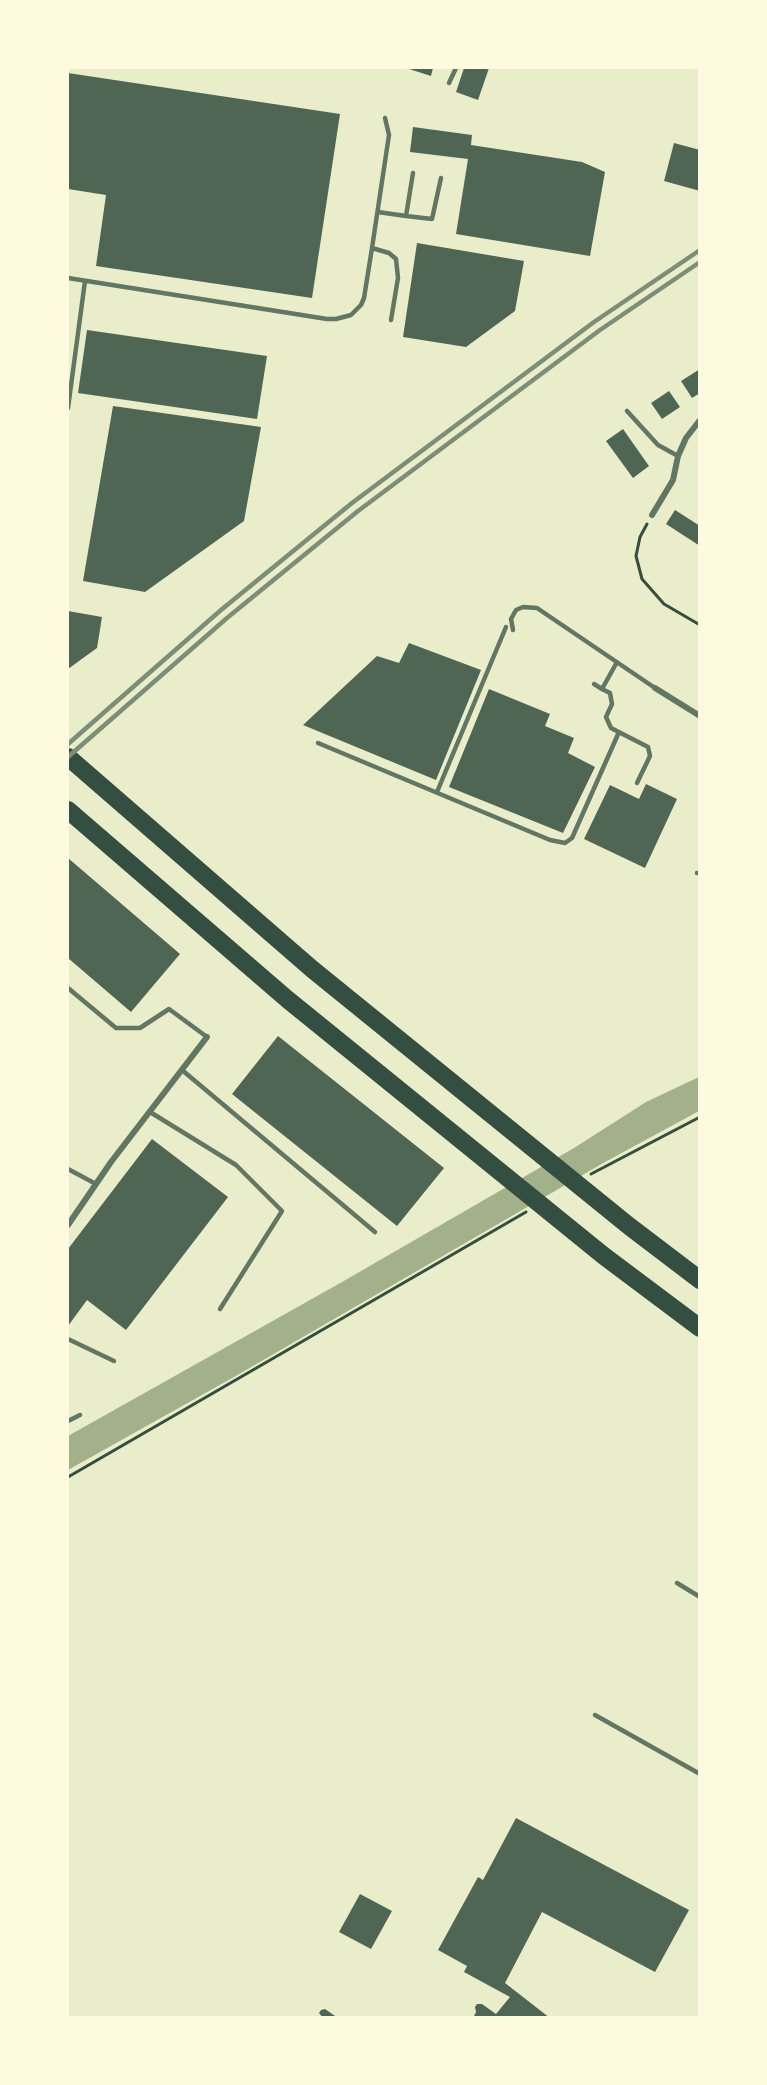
<!DOCTYPE html>
<style>
body{margin:0}
#map{position:relative;width:767px;height:2085px;overflow:hidden;background:#e9edc9;font-family:"Titillium Web",sans-serif}
canvas{display:block}
.frame{position:absolute;inset:0;border:69px solid #fefae0;pointer-events:none}
</style>
<div id="map">
<canvas width="767" height="2085"></canvas>
<div class="frame"></div>
</div>
<script>
const ctx = document.querySelector('canvas').getContext('2d');
ctx.lineJoin = 'round';
function fill(path, color) { ctx.fillStyle = color; ctx.fill(path, 'evenodd'); }
const shape = rows => new Path2D(rows.map(r => 'M' + r).join(''));
function strokePath(path, color, width, dash) { ctx.strokeStyle = color; ctx.lineWidth = width; ctx.lineCap = dash ? 'butt' : 'round'; ctx.setLineDash(dash || []); ctx.stroke(path); }
const water = shape([
 [699,1077,699,1111,605,1162,234,1377,68,1470,68,1436,342,1282,574,1148,646,1102]
]);
const building = shape([
 [406,68,433,68,431,76],
 [464,68,489,68,478,100,456,92],
 [68,73,340,114,312,298,96,266,106,195,68,189],
 [413,127,472,135,471,145,582,162,605,172,590,256,456,234,468,159,410,152],
 [674,143,700,150,700,191,664,181],
 [417,243,524,261,515,311,466,347,403,337],
 [87,330,267,356,257,419,78,393],
 [700,369,700,393,692,398,681,381],
 [669,391,680,407,662,419,651,403],
 [113,406,261,427,244,521,145,592,83,581],
 [623,429,649,466,633,478,606,441],
 [675,510,700,526,700,546,666,524],
 [68,611,102,617,97,648,68,669],
 [409,643,481,670,436,780,303,725,377,656,399,663],
 [489,689,550,714,545,726,574,738,568,753,595,767,563,833,449,787],
 [646,784,677,799,645,868,584,839,610,785,639,799],
 [68,858,180,954,131,1012,68,958],
 [278,1036,444,1168,397,1226,232,1094],
 [152,1139,228,1197,126,1330,87,1300,68,1326,68,1249],
 [516,1818,689,1910,655,1972,542,1912,505,1983,550,2018,473,2018,476,2012,475,2007,477,2004,482,2004,496,2014,510,1997,464,1972,467,1966,438,1950,478,1877,483,1880],
 [360,1894,392,1911,371,1949,339,1932],
 [325,2009,338,2018,323,2018,319,2013,321,2010]
]);
const path = shape([
 [647,524,640,537,636,556,642,579,664,604,700,625],
 [591,1174,700,1117],
 [68,1477,526,1212]
]);
const service = shape([
 [449,83,456,68],
 [378,212,406,216,413,173],
 [406,216,432,219,441,178],
 [372,248,389,253,396,259,398,278,391,320],
 [68,278,327,319,336,319,351,315,361,305,364,298,372,248,389,135,385,118],
 [68,408,85,281],
 [627,411,658,445,678,456],
 [513,630,511,619,516,610,523,607,537,608,655,688],
 [594,684,602,689,617,662],
 [602,689,610,693,612,704,606,717,611,728,648,747,650,756,637,783],
 [318,743,550,840,565,843,572,838,619,732],
 [437,792,506,627],
 [697,873,700,873],
 [68,988,116,1028,140,1028,169,1009,207,1037],
 [182,1070,375,1232],
 [150,1112,236,1165,282,1211,220,1309],
 [68,1169,96,1184],
 [68,1339,114,1361],
 [68,1421,80,1415],
 [677,1583,700,1597],
 [595,1715,700,1774]
]);
const minor = shape([
 [652,515,673,480,678,456,686,438,700,420],
 [655,688,700,716],
 [68,1225,111,1162,207,1037]
]);
const motorway = shape([
 [68,757,312,969,629,1226,700,1280],
 [68,810,287,999,604,1256,700,1328]
]);
const rail = shape([
 [68,744,221,610,352,503,594,322,700,250],
 [68,757,227,618,358,511,600,330,700,262]
]);
fill(water, '#a3b18a');
fill(building, '#4f6655');
strokePath(path, '#344e41', 3);
strokePath(service, '#617663', 4.5);
strokePath(minor, '#617663', 6);
strokePath(motorway, '#344e41', 18);
strokePath(rail, '#7c8e77', 4.5);
</script>
